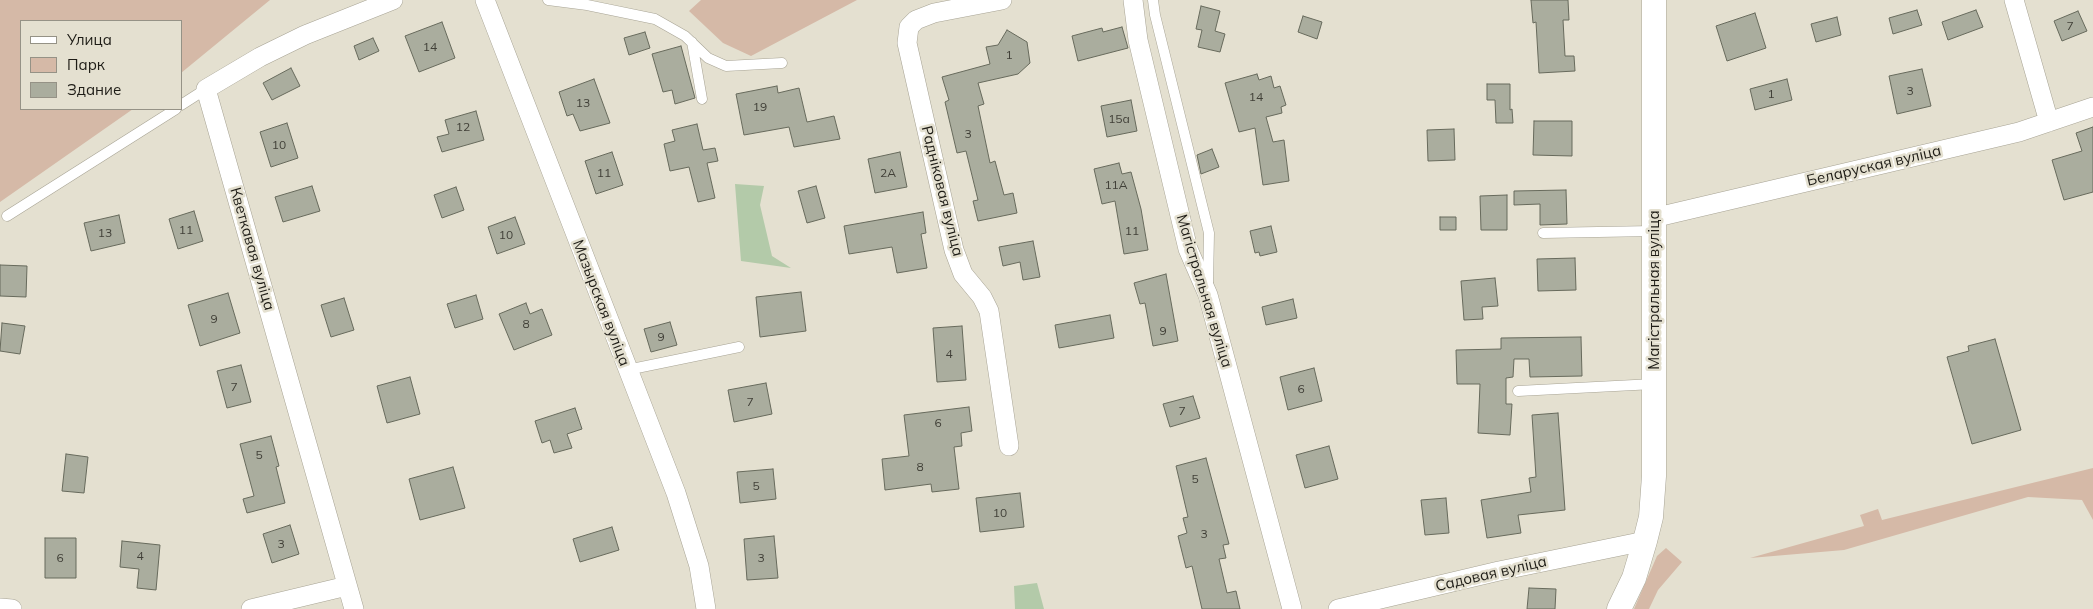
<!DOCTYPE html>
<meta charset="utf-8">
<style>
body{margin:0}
#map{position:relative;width:2093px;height:609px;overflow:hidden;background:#e4e0d0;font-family:Mulish,sans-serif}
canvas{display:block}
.legend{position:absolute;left:20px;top:20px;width:162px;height:90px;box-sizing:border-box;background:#e4e0d0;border:1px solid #959286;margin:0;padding:6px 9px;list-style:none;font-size:15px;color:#1e1c16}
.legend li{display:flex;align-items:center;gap:10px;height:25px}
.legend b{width:25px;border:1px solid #959286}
</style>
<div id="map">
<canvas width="2093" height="609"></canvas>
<ul class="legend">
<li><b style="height:6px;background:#fff"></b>Улица</li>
<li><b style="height:14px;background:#d5b9a7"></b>Парк</li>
<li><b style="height:14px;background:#aaad9e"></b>Здание</li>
</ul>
</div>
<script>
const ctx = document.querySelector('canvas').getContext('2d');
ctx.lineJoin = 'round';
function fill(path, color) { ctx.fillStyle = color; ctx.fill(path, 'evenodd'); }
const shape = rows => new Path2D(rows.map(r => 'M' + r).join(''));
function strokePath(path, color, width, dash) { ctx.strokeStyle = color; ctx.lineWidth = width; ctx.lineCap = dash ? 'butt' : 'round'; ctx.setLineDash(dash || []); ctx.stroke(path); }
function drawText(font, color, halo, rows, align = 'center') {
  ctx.font = font + ' Mulish,sans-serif'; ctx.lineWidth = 5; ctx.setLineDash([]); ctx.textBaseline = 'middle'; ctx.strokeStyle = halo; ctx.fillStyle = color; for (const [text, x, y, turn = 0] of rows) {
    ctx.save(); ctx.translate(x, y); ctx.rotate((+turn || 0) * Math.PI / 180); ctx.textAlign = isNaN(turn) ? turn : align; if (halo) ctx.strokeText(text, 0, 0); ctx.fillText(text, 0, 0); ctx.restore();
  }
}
const green = shape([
 [0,0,270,0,181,73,181,21,21,21,21,109,133,109,0,202],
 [701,0,857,0,751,56,723,43,689,11],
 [2093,468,2093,520,2082,500,2028,497,1844,550,1750,558,1864,526,1860,515,1878,509,1882,520],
 [1666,548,1682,562,1658,590,1649,609,1634,609,1657,556]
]);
const water = shape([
 [735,184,764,186,760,205,772,256,791,268,741,261],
 [1037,583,1044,609,1015,609,1014,586]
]);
const building = shape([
 [1531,0,1568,0,1569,20,1563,20,1565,56,1574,56,1575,71,1539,73,1536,22,1533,23,1531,0],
 [1201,6,1220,11,1215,31,1225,34,1220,52,1198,47,1202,30,1196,29,1201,6],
 [1917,10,1922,25,1893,34,1889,18,1917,10],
 [1976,10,1983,27,1948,40,1942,22,1976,10],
 [2078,11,2087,31,2062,41,2054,21,2078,11],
 [1755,13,1766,48,1727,61,1716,26,1755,13],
 [1303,16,1322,22,1317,39,1298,32,1303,16],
 [1837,17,1841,35,1816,42,1811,24,1837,17],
 [442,22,455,58,419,72,405,36,442,22],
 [1122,27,1128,48,1078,61,1072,36,1102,28,1103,32,1122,27],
 [1007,30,1027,42,1030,63,1018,74,978,83,984,104,978,106,990,163,995,161,1004,195,1013,193,1017,213,978,221,973,201,978,200,966,151,957,153,945,102,949,100,942,77,990,64,986,47,998,45,1007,30],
 [645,32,650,48,629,55,624,38,645,32],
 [373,38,379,51,359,60,354,46,373,38],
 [681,46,695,98,675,104,672,90,663,92,652,54,681,46],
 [291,68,300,86,272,100,263,83,291,68],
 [1922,69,1931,106,1897,114,1889,76,1922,69],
 [1257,74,1259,80,1271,76,1274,88,1280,86,1286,105,1281,107,1282,113,1266,117,1273,142,1284,140,1289,181,1263,185,1255,128,1239,132,1225,83,1257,74],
 [594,79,610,123,580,131,573,114,567,116,559,92,594,79],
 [1787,79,1792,100,1755,110,1750,89,1787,79],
 [1487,84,1510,84,1510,110,1512,109,1513,123,1496,123,1495,100,1487,100,1487,84],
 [777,86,778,93,799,88,807,122,834,116,840,139,794,147,789,127,744,135,736,94,777,86],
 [1131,100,1137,131,1107,137,1101,106,1131,100],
 [476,111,484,140,442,152,437,137,449,134,445,120,476,111],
 [1534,121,1572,121,1572,156,1533,155,1534,121],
 [287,123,298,158,271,167,260,132,287,123],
 [697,124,703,150,715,148,718,161,707,163,715,198,698,202,689,167,670,171,664,144,675,141,672,130,697,124],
 [2093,127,2093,192,2064,200,2052,160,2082,151,2076,133,2093,127],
 [1454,129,1455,160,1428,161,1427,130,1454,129],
 [1212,149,1219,167,1201,174,1197,155,1212,149],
 [612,152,623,185,596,194,585,161,612,152],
 [900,152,907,187,875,193,868,159,900,152],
 [1119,163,1122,174,1131,172,1141,209,1148,250,1124,254,1115,201,1102,204,1094,169,1119,163],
 [312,186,320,211,283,222,275,197,312,186],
 [816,186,825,218,807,223,798,191,816,186],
 [456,187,464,210,442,218,434,195,456,187],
 [1566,190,1567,224,1540,225,1540,204,1514,205,1514,191,1566,190],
 [1507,195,1507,230,1481,230,1480,196,1507,195],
 [194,211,203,241,178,249,169,219,194,211],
 [923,212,926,233,921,234,927,268,897,273,892,247,849,254,844,226,923,212],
 [119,215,125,243,91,251,84,223,119,215],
 [515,217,525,244,497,254,488,227,515,217],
 [1440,217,1456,217,1456,230,1440,230,1440,217],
 [1271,226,1277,252,1260,256,1259,252,1255,253,1250,231,1271,226],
 [1033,241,1040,277,1023,280,1020,262,1003,266,999,247,1033,241],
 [1575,258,1576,290,1538,291,1537,259,1575,258],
 [0,265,27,266,26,297,0,296,0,265],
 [1166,274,1178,341,1153,346,1145,303,1140,304,1134,283,1166,274],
 [1495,278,1498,306,1482,307,1483,319,1464,320,1461,281,1495,278],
 [801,292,806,331,760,337,756,297,801,292],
 [228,293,240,333,200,346,188,305,228,293],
 [476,295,483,319,455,328,447,304,476,295],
 [344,298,354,330,331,337,321,305,344,298],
 [1293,299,1297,318,1266,325,1262,307,1293,299],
 [526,303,530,314,542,309,552,335,514,350,499,314,526,303],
 [1110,315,1114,338,1059,348,1055,325,1110,315],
 [670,322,677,345,651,352,644,329,670,322],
 [2,323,25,326,20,354,0,351,2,323],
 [962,326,966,380,937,382,933,328,962,326],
 [1581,337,1582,376,1530,377,1529,359,1514,359,1513,377,1506,378,1506,404,1512,404,1510,435,1478,433,1480,384,1457,384,1456,350,1501,349,1501,338,1581,337],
 [1995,339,2021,430,1972,444,1947,357,1969,351,1968,346,1995,339],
 [241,365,251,402,227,408,217,371,241,365],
 [1314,368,1322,401,1288,410,1280,377,1314,368],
 [410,377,420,414,387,423,377,386,410,377],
 [766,383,772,414,734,422,728,390,766,383],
 [1193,396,1200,418,1170,427,1163,404,1193,396],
 [969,407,972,431,961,433,962,446,954,447,959,489,932,492,931,484,885,490,882,459,909,456,904,415,969,407],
 [575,408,582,429,567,434,572,448,554,453,550,440,542,443,535,421,575,408],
 [1558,413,1565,510,1518,515,1521,533,1487,538,1481,500,1531,492,1529,478,1536,477,1532,415,1558,413],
 [271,436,279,466,276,467,285,503,247,513,243,499,254,496,240,444,271,436],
 [1329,446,1338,479,1305,488,1296,455,1329,446],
 [66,454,88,457,84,493,62,491,66,454],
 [1206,458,1229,544,1223,545,1226,558,1219,559,1227,593,1236,591,1240,609,1202,609,1192,566,1186,568,1178,536,1187,533,1183,518,1188,517,1176,466,1206,458],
 [453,467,465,508,420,520,409,479,453,467],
 [773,469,776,499,740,503,737,472,773,469],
 [1020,493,1024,527,980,532,976,498,1020,493],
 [1446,498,1449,533,1425,535,1421,500,1446,498],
 [290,525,299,554,272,563,263,534,290,525],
 [612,527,619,550,580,562,573,539,612,527],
 [774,536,778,578,747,580,744,539,774,536],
 [45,538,76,538,76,578,45,578,45,538],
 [122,541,160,545,156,590,137,588,139,569,120,567,122,541],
 [1529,588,1556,589,1555,609,1527,609,1529,588]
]);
const service = shape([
 [548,0,587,5,655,19,685,36,708,58,726,66,782,63],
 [1153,0,1155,15,1209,233,1208,284],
 [692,42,702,99],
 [181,105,206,89],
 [7,216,176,109],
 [1543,233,1653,231],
 [627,370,739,347],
 [1518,391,1654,384]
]);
const minor = shape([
 [485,0,676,493,699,566,706,609],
 [1002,0,934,13,916,20,909,27,907,43,954,250,963,274,982,297,989,311,1009,446],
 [1133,0,1138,40,1188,249,1208,295,1292,609],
 [2014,0,2049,122],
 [1653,218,2019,132,2093,107],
 [0,608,12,609],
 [251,609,347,586],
 [354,609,206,89,260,57,305,35,393,0],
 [1338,609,1499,571,1645,541]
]);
const tertiary = shape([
 [1619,609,1634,578,1645,541,1651,517,1654,476,1654,0]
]);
const numberNames = [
 ["7",2070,26],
 ["14",430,47],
 ["1",1009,55],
 ["3",1910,91],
 ["1",1771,94],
 ["14",1256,97],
 ["13",583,103],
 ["19",760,107],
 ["15а",1119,119],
 ["12",463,127],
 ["3",968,134],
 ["10",279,145],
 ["11",604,173],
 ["2А",888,173],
 ["11А",1116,185],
 ["11",186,230],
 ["11",1132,231],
 ["13",105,233],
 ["10",506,235],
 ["9",214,319],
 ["8",526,324],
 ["9",1163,331],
 ["9",661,337],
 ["4",949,354],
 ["7",234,387],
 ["6",1301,389],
 ["7",750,402],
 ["7",1182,411],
 ["6",938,423],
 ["5",259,455],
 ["8",920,467],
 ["5",1195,479],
 ["5",756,486],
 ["10",1000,513],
 ["3",1204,534],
 ["3",281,544],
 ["4",140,556],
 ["6",60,558],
 ["3",761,558]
];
const streetNames = [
 ["Беларуская вуліца",1874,166,-13],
 ["Радніковая вуліца",942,191,76],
 ["Кветкавая вуліца",252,249,74],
 ["Магістральная вуліца",1654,290,-90],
 ["Магістральная вуліца",1204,291,73],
 ["Мазырская вуліца",601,303,69],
 ["Садовая вуліца",1491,574,-13]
];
fill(green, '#d5b9a7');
fill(water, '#b3caa9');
fill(building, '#aaad9e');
strokePath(building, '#676a5c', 1);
strokePath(service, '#a7a394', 11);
strokePath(minor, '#a7a394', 20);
strokePath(tertiary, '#a7a394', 25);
strokePath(service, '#fff', 10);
strokePath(minor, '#fff', 19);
strokePath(tertiary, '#fff', 24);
drawText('12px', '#414038', null, numberNames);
drawText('15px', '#1e1c16', '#e4e0d0', streetNames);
</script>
